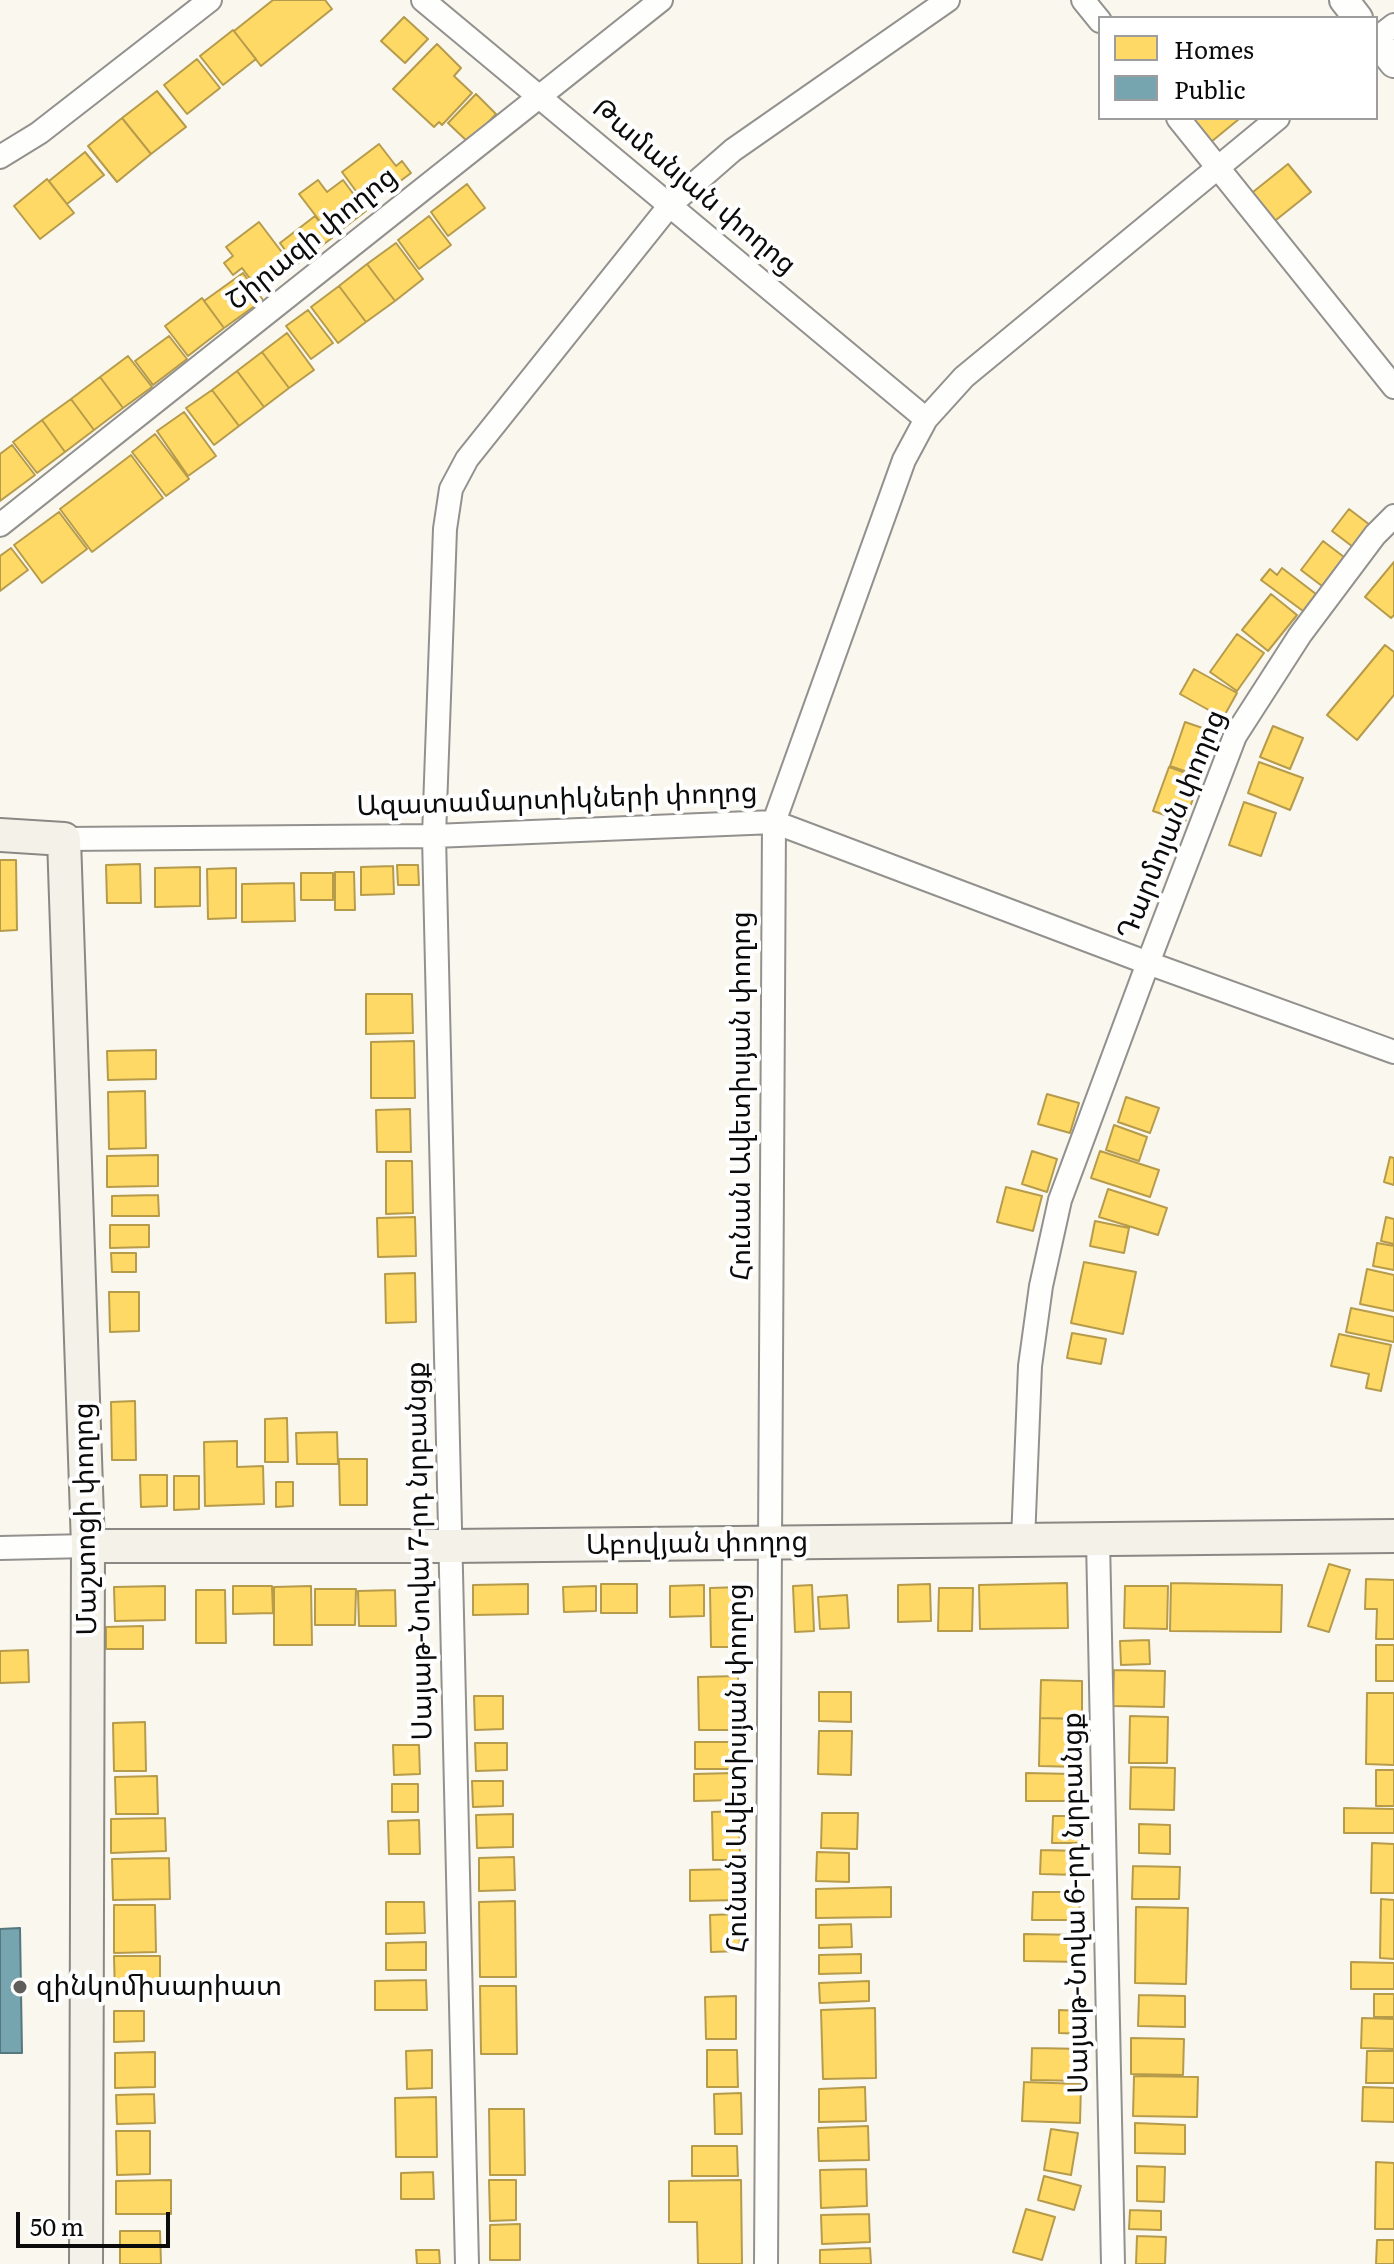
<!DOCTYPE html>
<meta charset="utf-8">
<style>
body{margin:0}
#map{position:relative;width:1394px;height:2264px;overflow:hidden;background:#faf7ef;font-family:Literata,serif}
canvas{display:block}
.legend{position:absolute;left:1098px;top:16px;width:280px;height:104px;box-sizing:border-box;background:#fff;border:2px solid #9d9d9d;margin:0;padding:10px 14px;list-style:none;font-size:24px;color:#0b0b0b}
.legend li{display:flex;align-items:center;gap:16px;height:40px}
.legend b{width:40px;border:2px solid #9d9d9d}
.scale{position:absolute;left:16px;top:2212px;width:154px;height:36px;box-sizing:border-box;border:4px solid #0b0b0b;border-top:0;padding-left:10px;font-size:24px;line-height:28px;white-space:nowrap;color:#0b0b0b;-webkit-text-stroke:6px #fff;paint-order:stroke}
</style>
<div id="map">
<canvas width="1394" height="2264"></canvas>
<ul class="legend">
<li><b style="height:22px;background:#ffd966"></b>Homes</li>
<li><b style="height:22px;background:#76a5af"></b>Public</li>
</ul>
<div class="scale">50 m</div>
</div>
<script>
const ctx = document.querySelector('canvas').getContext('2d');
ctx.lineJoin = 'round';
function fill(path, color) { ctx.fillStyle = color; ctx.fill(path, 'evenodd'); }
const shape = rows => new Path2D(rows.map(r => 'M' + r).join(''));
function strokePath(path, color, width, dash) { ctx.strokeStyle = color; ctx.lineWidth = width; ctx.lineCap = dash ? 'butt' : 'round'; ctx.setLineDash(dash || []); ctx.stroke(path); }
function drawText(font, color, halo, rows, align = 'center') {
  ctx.font = font + ' Literata,"Noto Sans Armenian",serif'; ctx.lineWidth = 8; ctx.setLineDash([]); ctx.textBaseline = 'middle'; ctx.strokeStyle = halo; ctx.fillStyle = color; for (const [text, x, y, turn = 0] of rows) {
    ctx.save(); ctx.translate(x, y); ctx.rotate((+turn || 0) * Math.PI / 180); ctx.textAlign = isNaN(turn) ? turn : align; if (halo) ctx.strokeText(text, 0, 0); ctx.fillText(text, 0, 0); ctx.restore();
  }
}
const homes = shape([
 [273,0,325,0,332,9,261,66,234,31,273,0],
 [404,17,428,39,405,63,381,41,404,17],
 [233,30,256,59,223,85,200,56,233,30],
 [437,44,461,68,454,76,472,93,442,125,439,122,434,127,393,89,437,44],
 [197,59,220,88,187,114,164,85,197,59],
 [157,91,186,127,151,154,122,118,157,91],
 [476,94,496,114,469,143,448,123,476,94],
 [122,118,151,154,117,182,88,146,122,118],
 [1192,118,1238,118,1239,119,1211,142,1192,118],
 [379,144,396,166,402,161,411,173,367,206,342,172,379,144],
 [85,152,104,175,67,204,49,181,85,152],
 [1288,164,1311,192,1271,224,1248,196,1288,164],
 [47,179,74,213,40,239,14,206,47,179],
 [318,180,327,192,343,180,366,211,332,237,299,194,318,180],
 [467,184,485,208,448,236,431,212,467,184],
 [315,216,332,238,296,265,280,243,315,216],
 [429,216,451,245,419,269,398,240,429,216],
 [259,222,293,267,260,292,242,268,233,275,224,263,233,256,226,247,259,222],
 [396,243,423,279,395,301,367,264,396,243],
 [367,264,395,301,366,322,339,286,367,264],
 [243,273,263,300,224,328,204,301,243,273],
 [339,286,366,322,338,343,311,307,339,286],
 [202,298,224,328,188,356,165,326,202,298],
 [308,310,333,343,311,359,286,326,308,310],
 [287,333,314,370,289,388,262,352,287,333],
 [169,336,187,359,153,385,135,361,169,336],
 [262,352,289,388,264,407,237,371,262,352],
 [128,356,152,387,123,408,100,377,128,356],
 [237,371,264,407,239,426,212,390,237,371],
 [100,377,123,408,94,430,71,399,100,377],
 [212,390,239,426,214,445,186,408,212,390],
 [71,399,94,430,65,452,42,420,71,399],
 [184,412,216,456,188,476,157,431,184,412],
 [42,420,65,452,37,473,13,442,42,420],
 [155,434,189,479,166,496,132,452,155,434],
 [12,445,35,475,0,501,0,454,12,445],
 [131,455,163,498,92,552,60,509,131,455],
 [1349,509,1370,525,1353,547,1332,531,1349,509],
 [59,512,87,549,42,583,14,545,59,512],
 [1323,541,1344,557,1322,586,1301,570,1323,541],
 [11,548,28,570,0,591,0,556,11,548],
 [1394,562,1394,615,1391,618,1365,597,1394,562],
 [1282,568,1316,594,1303,611,1261,580,1270,569,1277,575,1282,568],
 [1271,594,1297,615,1268,651,1242,630,1271,594],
 [1237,634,1264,653,1237,691,1210,672,1237,634],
 [1385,645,1394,652,1394,695,1357,740,1327,715,1385,645],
 [1194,669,1237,693,1223,718,1180,694,1194,669],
 [1185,722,1217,733,1202,777,1170,766,1185,722],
 [1273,726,1303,738,1290,769,1260,757,1273,726],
 [1259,762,1303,778,1290,810,1248,793,1259,762],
 [1169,767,1200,778,1185,822,1153,811,1169,767],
 [1244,802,1276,813,1261,856,1229,845,1244,802],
 [0,860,16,860,17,930,0,931,0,860],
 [140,864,141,903,107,903,106,865,140,864],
 [397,865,418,865,419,885,398,885,397,865],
 [393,866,394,894,361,895,361,867,393,866],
 [200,867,200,906,155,907,155,868,200,867],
 [236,868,236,918,208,919,207,869,236,868],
 [335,872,354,872,355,910,335,910,335,872],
 [301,873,333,873,333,900,301,900,301,873],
 [294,883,295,921,242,922,242,884,294,883],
 [366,994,412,994,413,1033,366,1034,366,994],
 [414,1041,415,1098,371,1098,371,1042,414,1041],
 [156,1050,156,1079,108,1080,107,1051,156,1050],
 [145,1091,146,1148,109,1149,108,1092,145,1091],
 [1047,1094,1079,1103,1070,1133,1038,1124,1047,1094],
 [1126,1097,1159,1108,1150,1133,1118,1122,1126,1097],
 [410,1109,411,1152,377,1152,376,1110,410,1109],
 [1114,1125,1147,1137,1139,1161,1106,1150,1114,1125],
 [1032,1151,1057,1159,1047,1192,1022,1184,1032,1151],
 [1100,1151,1159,1170,1150,1197,1091,1178,1100,1151],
 [158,1155,158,1186,107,1187,107,1156,158,1155],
 [1390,1157,1394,1158,1394,1185,1384,1182,1390,1157],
 [386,1161,412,1161,413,1213,386,1214,386,1161],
 [1006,1187,1042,1196,1033,1231,997,1222,1006,1187],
 [1108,1189,1167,1208,1158,1235,1099,1217,1108,1189],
 [158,1195,159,1216,112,1216,112,1196,158,1195],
 [415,1217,416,1256,378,1257,377,1218,415,1217],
 [1386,1217,1394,1219,1394,1244,1381,1241,1386,1217],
 [1095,1221,1129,1228,1124,1253,1090,1246,1095,1221],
 [110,1225,149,1225,149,1247,110,1248,110,1225],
 [1377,1243,1394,1246,1394,1270,1373,1266,1377,1243],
 [111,1253,136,1253,136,1272,112,1272,111,1253],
 [1084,1262,1136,1272,1123,1334,1071,1323,1084,1262],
 [1367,1269,1394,1275,1394,1311,1360,1304,1367,1269],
 [415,1273,416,1322,386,1323,385,1274,415,1273],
 [109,1292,139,1292,139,1331,110,1332,109,1292],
 [1351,1308,1394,1317,1394,1342,1346,1332,1351,1308],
 [1072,1333,1106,1339,1101,1364,1067,1358,1072,1333],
 [1339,1334,1391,1345,1381,1391,1366,1388,1369,1374,1331,1366,1339,1334],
 [135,1401,136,1460,112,1460,111,1402,135,1401],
 [287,1418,288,1462,265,1462,265,1419,287,1418],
 [337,1432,338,1464,297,1464,296,1433,337,1432],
 [237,1441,237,1467,263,1466,264,1504,205,1506,204,1442,237,1441],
 [339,1459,367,1459,367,1505,340,1505,339,1459],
 [140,1475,167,1475,167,1506,141,1507,140,1475],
 [174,1476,199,1476,199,1509,174,1510,174,1476],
 [276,1482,293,1482,293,1506,276,1507,276,1482],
 [1329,1564,1350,1570,1329,1632,1308,1626,1329,1564],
 [1366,1579,1394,1580,1394,1639,1376,1639,1377,1609,1365,1609,1366,1579],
 [1067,1583,1068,1628,980,1629,979,1585,1067,1583],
 [1171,1583,1282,1585,1281,1632,1170,1631,1171,1583],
 [528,1584,528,1614,473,1615,473,1585,528,1584],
 [601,1584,637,1584,637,1613,601,1613,601,1584],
 [930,1584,931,1621,898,1622,898,1585,930,1584],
 [704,1585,704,1616,670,1617,670,1586,704,1585],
 [812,1585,814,1631,795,1632,793,1586,812,1585],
 [165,1586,165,1620,115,1621,114,1587,165,1586],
 [233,1586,272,1586,273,1613,233,1614,233,1586],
 [311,1586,312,1645,274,1645,274,1587,311,1586],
 [596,1586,596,1611,564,1612,563,1587,596,1586],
 [1125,1586,1168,1586,1167,1629,1124,1628,1125,1586],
 [741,1587,742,1647,711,1647,710,1588,741,1587],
 [939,1588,973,1588,972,1631,938,1631,939,1588],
 [315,1589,356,1589,355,1625,315,1625,315,1589],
 [196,1590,225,1590,226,1643,196,1643,196,1590],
 [395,1590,396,1626,359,1626,358,1591,395,1590],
 [847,1595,849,1628,820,1629,818,1597,847,1595],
 [143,1626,143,1649,106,1649,106,1627,143,1626],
 [1149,1640,1150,1664,1121,1665,1120,1641,1149,1640],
 [1376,1645,1394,1645,1394,1681,1376,1681,1376,1645],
 [28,1650,29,1682,0,1683,0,1651,28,1650],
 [1114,1670,1165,1671,1164,1707,1113,1706,1114,1670],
 [738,1676,739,1730,699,1730,698,1677,738,1676],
 [1041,1680,1082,1681,1082,1719,1040,1718,1041,1680],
 [819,1692,851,1692,851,1722,819,1721,819,1692],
 [1367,1693,1394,1693,1394,1765,1366,1764,1367,1693],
 [474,1696,503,1696,503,1729,475,1730,474,1696],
 [1130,1716,1168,1717,1167,1763,1129,1763,1130,1716],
 [1040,1718,1082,1719,1081,1767,1039,1766,1040,1718],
 [145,1722,146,1771,114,1771,113,1723,145,1722],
 [819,1731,852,1731,851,1775,818,1774,819,1731],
 [695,1742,735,1742,736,1769,695,1769,695,1742],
 [475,1743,507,1743,507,1770,476,1771,475,1743],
 [393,1745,419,1745,420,1774,394,1775,393,1745],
 [1131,1767,1175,1768,1174,1810,1130,1809,1131,1767],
 [1376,1770,1394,1770,1394,1806,1376,1806,1376,1770],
 [736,1773,736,1800,694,1801,694,1774,736,1773],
 [1026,1773,1073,1774,1073,1801,1026,1801,1026,1773],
 [157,1776,158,1814,116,1814,115,1777,157,1776],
 [472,1781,503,1781,503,1806,473,1807,472,1781],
 [392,1784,418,1784,418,1812,392,1812,392,1784],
 [1344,1808,1394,1809,1394,1833,1344,1833,1344,1808],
 [739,1811,740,1860,713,1860,712,1812,739,1811],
 [822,1813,858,1813,857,1849,821,1848,822,1813],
 [513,1814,513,1847,477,1848,476,1815,513,1814],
 [1053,1816,1083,1816,1082,1843,1052,1843,1053,1816],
 [165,1818,166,1851,111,1853,111,1819,165,1818],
 [419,1820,420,1854,389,1854,388,1821,419,1820],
 [1139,1824,1170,1825,1170,1854,1139,1853,1139,1824],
 [1372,1843,1394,1844,1394,1893,1371,1893,1372,1843],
 [1041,1850,1080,1851,1079,1875,1040,1874,1041,1850],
 [817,1852,849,1853,849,1882,816,1881,817,1852],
 [514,1857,515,1890,479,1891,479,1858,514,1857],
 [169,1858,170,1899,113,1900,112,1859,169,1858],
 [1133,1866,1180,1867,1179,1899,1132,1899,1133,1866],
 [738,1869,739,1900,690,1901,690,1870,738,1869],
 [891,1887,891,1917,816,1918,816,1889,891,1887],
 [1033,1892,1080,1892,1079,1920,1032,1920,1033,1892],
 [1381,1899,1394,1900,1394,1959,1380,1958,1381,1899],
 [515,1901,516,1977,480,1977,479,1902,515,1901],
 [386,1902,424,1902,425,1933,386,1934,386,1902],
 [114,1905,155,1905,156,1952,114,1953,114,1905],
 [1136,1907,1188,1908,1186,1984,1135,1983,1136,1907],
 [739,1914,740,1951,711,1952,710,1915,739,1914],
 [851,1924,852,1947,819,1948,819,1925,851,1924],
 [1024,1934,1081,1935,1081,1962,1024,1961,1024,1934],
 [426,1942,426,1970,386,1970,386,1943,426,1942],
 [861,1954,861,1973,819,1974,819,1955,861,1954],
 [114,1956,160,1956,160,1994,115,1995,114,1956],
 [1351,1962,1394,1963,1394,1989,1351,1989,1351,1962],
 [426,1980,427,2010,375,2010,375,1981,426,1980],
 [869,1981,869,2001,820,2003,819,1983,869,1981],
 [480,1986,516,1986,517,2054,481,2054,480,1986],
 [1374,1994,1394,1994,1394,2017,1374,2017,1374,1994],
 [1139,1995,1185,1996,1185,2027,1138,2026,1139,1995],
 [736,1996,736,2039,706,2039,705,1997,736,1996],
 [875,2008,876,2078,823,2079,821,2010,875,2008],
 [1059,2010,1085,2011,1085,2034,1059,2033,1059,2010],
 [114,2011,144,2011,144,2041,114,2042,114,2011],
 [1362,2018,1394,2019,1394,2049,1361,2048,1362,2018],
 [1131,2038,1184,2039,1183,2075,1131,2074,1131,2038],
 [1032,2048,1086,2049,1085,2081,1031,2080,1032,2048],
 [432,2050,432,2088,407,2089,406,2051,432,2050],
 [707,2050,737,2050,738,2087,707,2087,707,2050],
 [1367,2051,1394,2051,1394,2083,1366,2083,1367,2051],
 [155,2052,155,2087,115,2088,115,2053,155,2052],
 [1134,2076,1198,2077,1197,2117,1133,2116,1134,2076],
 [1024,2082,1081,2084,1080,2123,1022,2121,1024,2082],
 [865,2087,866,2121,819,2122,819,2089,865,2087],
 [1363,2087,1394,2088,1394,2122,1362,2121,1363,2087],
 [741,2093,742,2134,715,2134,714,2094,741,2093],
 [154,2094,155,2123,117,2124,116,2095,154,2094],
 [436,2097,437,2157,396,2157,395,2098,436,2097],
 [489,2109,524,2109,525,2175,490,2175,489,2109],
 [1135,2123,1185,2125,1185,2154,1135,2153,1135,2123],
 [868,2126,869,2160,819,2161,818,2128,868,2126],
 [1051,2129,1078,2133,1071,2175,1044,2170,1051,2129],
 [116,2131,150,2131,150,2174,117,2175,116,2131],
 [692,2146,737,2146,738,2176,692,2176,692,2146],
 [1376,2162,1394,2163,1394,2229,1375,2229,1376,2162],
 [1137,2166,1165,2167,1164,2202,1137,2201,1137,2166],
 [866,2169,867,2206,821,2208,820,2170,866,2169],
 [433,2172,434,2199,401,2199,401,2173,433,2172],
 [1044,2176,1081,2186,1074,2210,1038,2200,1044,2176],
 [171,2180,171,2214,116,2214,116,2181,171,2180],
 [489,2180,516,2180,516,2220,490,2221,489,2180],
 [741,2180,742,2264,698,2264,697,2222,669,2222,669,2181,741,2180],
 [1026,2209,1055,2217,1042,2260,1013,2252,1026,2209],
 [1130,2210,1161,2211,1161,2230,1129,2229,1130,2210],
 [869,2214,870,2242,822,2244,821,2215,869,2214],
 [520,2224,520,2260,490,2260,490,2225,520,2224],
 [120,2231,160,2231,161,2264,120,2264,120,2231],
 [1137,2236,1166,2237,1165,2264,1136,2264,1137,2236],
 [1377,2240,1394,2240,1394,2264,1376,2264,1377,2240],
 [870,2248,871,2264,820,2264,820,2250,870,2248],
 [416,2250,439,2250,440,2264,417,2264,416,2250]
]);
const public = shape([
 [20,1928,22,2053,0,2053,0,1929,20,1928]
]);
const minor = shape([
 [423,0,926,419],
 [1083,0,1100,21],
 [1376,39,1394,25],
 [1178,118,1394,387],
 [0,157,39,133,210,0],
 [0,525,661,0],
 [64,839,434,836,774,822,1148,963,1394,1052],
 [1098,1540,1113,2264],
 [1023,1541,1030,1366,1041,1286,1060,1200,1148,963,1235,736,1300,635,1375,535,1394,516],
 [0,1548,88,1546],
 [467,2264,434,836,445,529,451,489,467,459,670,205,733,150,948,0],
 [766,2264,774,822,904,460,926,419,964,377,1278,118]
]);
const tertiary = shape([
 [1344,0,1358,18],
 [1376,40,1394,63]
]);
const secondary = shape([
 [0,835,64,839,88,1546,86,2264],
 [88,1546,450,1546,1394,1536]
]);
const markers = [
 [20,1987,8,"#5f5e5b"]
];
const streetNames = [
 ["Թամանյան փողոց",694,187,40],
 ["Շիրազի փողոց",312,239,-39],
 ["Ազատամարտիկների փողոց",557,800,-2],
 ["Դարմոյան փողոց",1172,825,-68],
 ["Հունան Ավետիսյան փողոց",742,1096,-90],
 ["Մաշտոցի փողոց",86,1519,-91],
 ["Աբովյան փողոց",697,1544,-1],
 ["Սայաթ-Նովա 7-րդ նրբանցք",420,1551,-91],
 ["Հունան Ավետիսյան փողոց",738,1768,-90],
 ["Սայաթ-Նովա 6-րդ նրբանցք",1076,1903,-91]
];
const poiNames = [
 ["զինկոմիսարիատ",36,1987]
];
fill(homes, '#ffd966');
strokePath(homes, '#b69b4b', 2);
fill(public, '#76a5af');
strokePath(public, '#56777e', 2);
strokePath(minor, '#93918e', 26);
strokePath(tertiary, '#93918e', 32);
strokePath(secondary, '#898884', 36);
strokePath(minor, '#fefefd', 22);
strokePath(tertiary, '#fefefd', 28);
strokePath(secondary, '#f4f1e8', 32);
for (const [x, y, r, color] of markers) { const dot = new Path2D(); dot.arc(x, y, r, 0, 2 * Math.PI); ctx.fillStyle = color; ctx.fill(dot); strokePath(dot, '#fff', 3); }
drawText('28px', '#0b0b0b', '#fff', streetNames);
drawText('28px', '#0b0b0b', '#fff', poiNames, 'left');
</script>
